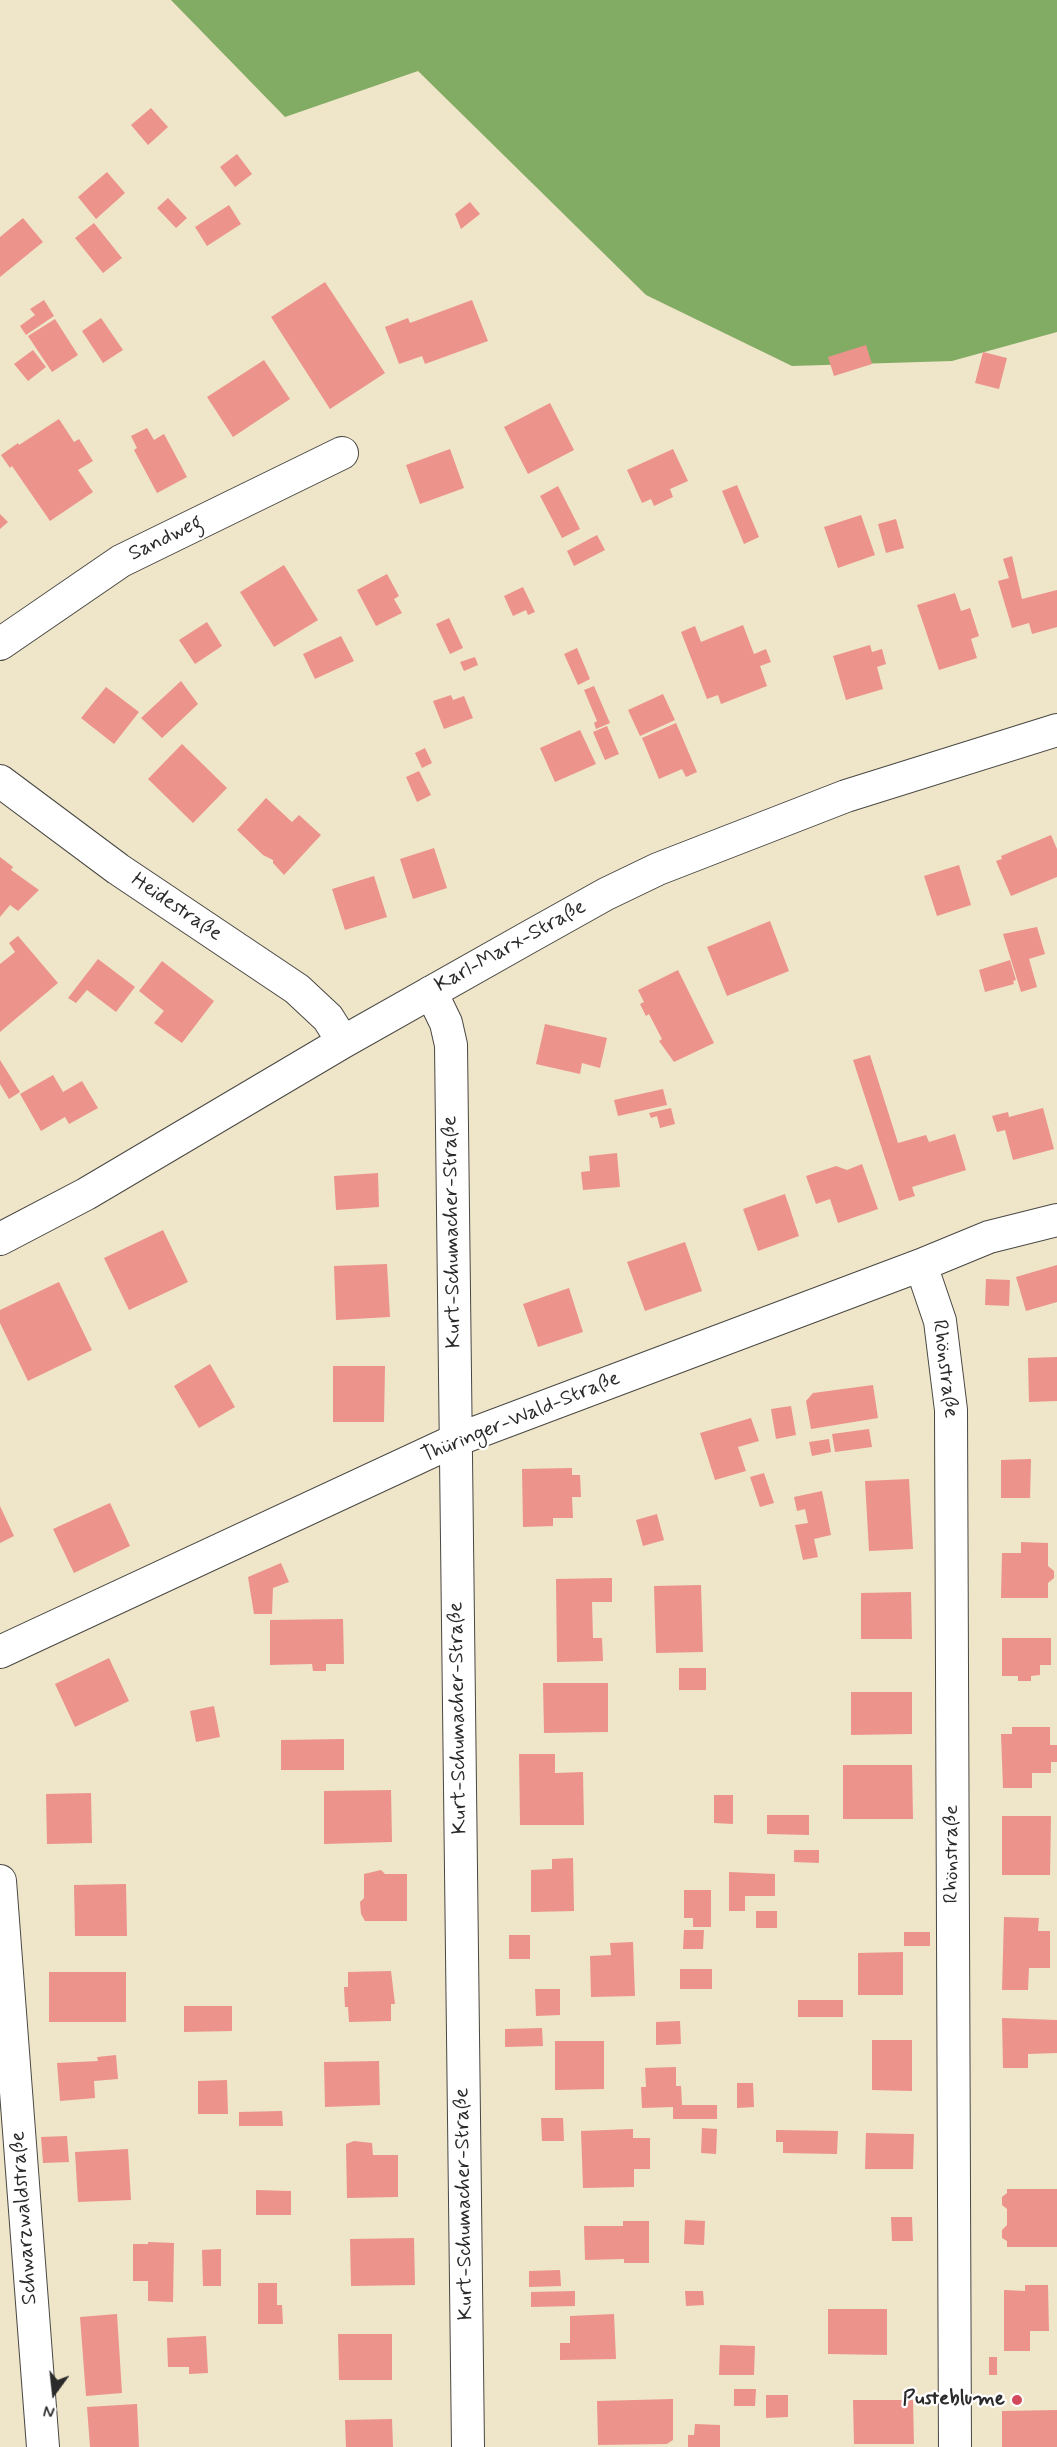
<!DOCTYPE html>
<meta charset="utf-8">
<style>
body{margin:0}
#map{position:relative;width:1057px;height:2447px;overflow:hidden;background:#efe5c8;font-family:Mynerve,sans-serif}
canvas{display:block}
.north{position:absolute;left:24px;top:2363px;width:60px;height:60px;-webkit-text-stroke:4px #fff;paint-order:stroke;rotate:195deg;font-size:16px;font-weight:700;line-height:24px;text-align:center;color:#2b2b2b}
.north::after{content:'';display:block;margin:auto;width:21px;height:27px;background:#2b2b2b;clip-path:polygon(50% 0,100% 100%,50% 72%,0 100%)}
</style>
<div id="map">
<canvas width="1057" height="2447"></canvas>
<div class="north">N</div>
</div>
<script>
const ctx = document.querySelector('canvas').getContext('2d');
ctx.lineJoin = 'round';
function fill(path, color) { ctx.fillStyle = color; ctx.fill(path, 'evenodd'); }
const shape = rows => new Path2D(rows.map(r => 'M' + r).join(''));
function strokePath(path, color, width, dash) { ctx.strokeStyle = color; ctx.lineWidth = width; ctx.lineCap = dash ? 'butt' : 'round'; ctx.setLineDash(dash || []); ctx.stroke(path); }
function drawText(font, color, halo, rows, align = 'center') {
  ctx.font = font + ' Mynerve,sans-serif'; ctx.lineWidth = 4.5; ctx.setLineDash([]); ctx.textBaseline = 'middle'; ctx.strokeStyle = halo; ctx.fillStyle = color; for (const [text, x, y, turn = 0] of rows) {
    ctx.save(); ctx.translate(x, y); ctx.rotate((+turn || 0) * Math.PI / 180); ctx.textAlign = isNaN(turn) ? turn : align; if (halo) ctx.strokeText(text, 0, 0); ctx.fillText(text, 0, 0); ctx.restore();
  }
}
const forest = shape([
 [171,0,1057,0,1057,332,952,361,792,366,646,295,418,71,285,117]
]);
const building = shape([
 [151,108,168,127,148,145,131,125],
 [237,154,252,174,235,187,220,167],
 [107,172,125,193,96,219,78,197],
 [168,198,187,218,176,228,157,208],
 [470,202,480,214,461,229,455,214],
 [229,205,241,224,207,246,195,227],
 [23,218,43,242,0,277,0,237],
 [94,223,122,258,103,273,75,238],
 [325,282,385,373,330,409,271,317],
 [44,300,54,316,26,335,20,326,35,315,30,309],
 [472,300,488,341,425,364,422,356,399,364,385,327,408,318,410,323],
 [101,318,123,350,103,363,82,331],
 [55,319,78,355,52,372,28,336],
 [866,345,872,364,834,376,828,357],
 [33,350,46,367,28,381,14,364],
 [983,352,1007,358,999,389,975,383],
 [264,360,290,399,233,437,207,397],
 [550,403,574,450,528,474,504,427],
 [59,419,74,442,79,439,93,461,78,470,93,492,50,521,12,466,10,468,1,455,18,443,19,445],
 [147,428,154,440,164,434,187,477,157,493,134,450,137,448,131,436],
 [450,449,464,488,420,504,406,465],
 [673,449,688,481,670,489,673,497,654,506,651,499,642,503,627,470],
 [737,485,759,537,744,544,722,491],
 [558,486,580,529,562,538,540,496],
 [0,514,8,522,0,529],
 [861,515,875,555,838,568,824,527],
 [896,519,904,548,886,553,878,524],
 [597,535,605,550,574,566,567,551],
 [1012,556,1022,599,1057,590,1057,627,1032,634,1029,623,1012,628,998,581,1009,578,1003,559],
 [284,565,318,620,274,647,240,592],
 [387,574,399,596,394,599,402,613,376,626,357,590],
 [523,587,535,612,528,615,526,610,513,616,504,596],
 [955,593,961,611,970,608,979,636,971,639,977,658,939,670,917,605],
 [449,618,463,648,450,654,436,624],
 [207,622,222,646,195,664,179,640],
 [743,625,754,654,766,649,771,662,760,666,767,686,721,704,718,695,707,699,681,632,695,626,701,642],
 [341,636,354,661,315,679,303,654],
 [870,645,872,652,882,649,886,664,877,667,883,689,846,700,833,656],
 [577,648,590,679,578,685,564,654],
 [475,657,478,665,464,671,460,662],
 [181,681,198,704,162,738,141,718],
 [594,686,610,723,596,729,594,723,597,721,584,690],
 [106,687,139,712,114,744,81,718],
 [663,694,675,720,640,736,628,710],
 [451,695,453,700,464,696,473,718,444,729,433,701],
 [676,723,697,772,686,777,682,769,659,779,642,738],
 [607,726,619,754,605,760,593,732],
 [580,730,596,764,555,782,540,748],
 [182,744,227,788,193,823,148,779],
 [425,748,432,763,422,768,415,753],
 [419,771,431,795,417,802,406,777],
 [266,798,292,822,299,815,321,835,284,875,273,863,273,860,263,855,237,830],
 [1051,835,1057,849,1057,877,1011,896,996,861,1002,859,1001,856],
 [434,848,447,888,413,899,400,859],
 [0,857,13,867,11,870,39,890,18,911,10,905,0,917],
 [959,865,971,905,937,916,924,876],
 [374,876,387,917,345,930,332,889],
 [770,921,789,971,727,996,707,947],
 [1037,927,1045,954,1029,959,1037,987,1021,992,1003,934],
 [18,936,58,983,0,1032,0,964,15,952,9,943],
 [98,959,135,987,116,1012,87,990,76,1003,68,998],
 [1010,960,1016,980,1013,981,1014,984,985,992,979,970],
 [162,961,214,1001,182,1043,154,1023,164,1011,139,991],
 [678,970,714,1043,674,1062,659,1041,662,1039,649,1014,646,1016,640,1004,644,1002,638,990],
 [545,1024,607,1038,600,1068,582,1063,580,1074,536,1064],
 [870,1055,898,1143,926,1135,929,1142,955,1134,966,1170,912,1187,915,1196,899,1201,853,1060],
 [0,1060,20,1092,9,1099,0,1084],
 [53,1075,63,1092,82,1081,98,1108,69,1124,65,1117,41,1131,20,1094],
 [663,1089,667,1105,618,1116,614,1100],
 [671,1108,675,1124,660,1128,657,1116,651,1118,649,1113],
 [1043,1108,1054,1149,1013,1160,1005,1130,997,1132,992,1116,1008,1112,1009,1117],
 [617,1153,620,1187,583,1190,581,1172,590,1171,589,1156],
 [862,1164,878,1209,838,1223,830,1199,816,1204,806,1176,836,1166,847,1170],
 [378,1173,379,1207,336,1210,334,1176],
 [785,1194,799,1236,758,1251,743,1209],
 [163,1230,188,1282,129,1310,104,1258],
 [685,1242,702,1291,645,1311,627,1262],
 [387,1264,390,1317,336,1320,334,1266],
 [1057,1265,1057,1302,1026,1311,1016,1277],
 [986,1279,1010,1280,1009,1306,985,1305],
 [59,1282,92,1350,28,1381,0,1323,0,1310],
 [569,1288,583,1332,538,1347,523,1304],
 [1057,1357,1057,1401,1029,1402,1028,1358],
 [210,1364,235,1407,199,1428,174,1386],
 [333,1366,385,1366,384,1422,333,1422],
 [873,1385,878,1418,811,1429,806,1401,813,1393],
 [791,1406,796,1435,776,1439,771,1409],
 [751,1418,759,1441,738,1447,746,1471,715,1480,700,1433],
 [869,1429,872,1447,835,1452,832,1434],
 [829,1439,831,1452,812,1456,809,1442],
 [1031,1459,1030,1498,1001,1498,1001,1460],
 [572,1468,572,1475,580,1475,581,1497,572,1497,573,1518,553,1518,553,1526,523,1527,522,1469],
 [764,1473,774,1503,760,1507,750,1477],
 [909,1479,913,1549,869,1551,865,1481],
 [822,1491,831,1535,814,1539,818,1557,803,1560,795,1525,808,1523,805,1509,797,1511,794,1497],
 [110,1503,130,1546,74,1573,53,1529],
 [0,1506,14,1536,0,1543],
 [657,1514,664,1540,643,1546,636,1520],
 [1021,1542,1048,1543,1048,1566,1054,1571,1054,1578,1048,1583,1048,1598,1001,1598,1002,1553,1021,1553],
 [281,1563,289,1582,273,1588,272,1614,254,1614,248,1577],
 [612,1578,612,1602,592,1602,593,1638,602,1638,603,1661,557,1662,556,1579],
 [701,1585,703,1652,656,1653,654,1586],
 [911,1592,912,1639,861,1639,861,1593],
 [343,1619,344,1664,326,1664,326,1671,313,1671,312,1664,270,1665,270,1620],
 [1002,1638,1051,1638,1051,1665,1040,1665,1040,1675,1031,1676,1031,1681,1018,1681,1018,1676,1002,1676],
 [109,1658,129,1701,75,1727,55,1684],
 [679,1668,706,1668,706,1690,679,1690],
 [543,1683,608,1683,608,1732,544,1733],
 [851,1692,912,1692,912,1734,851,1735],
 [214,1706,220,1737,196,1742,190,1711],
 [1012,1727,1050,1727,1050,1745,1057,1745,1057,1762,1051,1762,1051,1773,1032,1773,1032,1788,1003,1788,1001,1734,1012,1734],
 [344,1739,344,1770,281,1770,281,1740],
 [519,1754,555,1754,555,1773,583,1772,584,1825,520,1825],
 [843,1765,912,1765,913,1819,843,1819],
 [391,1790,392,1842,324,1844,324,1791],
 [91,1793,92,1843,47,1844,46,1794],
 [714,1795,733,1795,733,1824,714,1823],
 [767,1815,809,1815,809,1835,767,1834],
 [1002,1816,1051,1816,1050,1875,1002,1875],
 [794,1850,819,1850,819,1863,794,1862],
 [573,1858,574,1911,531,1912,531,1870,552,1869,552,1859],
 [381,1870,385,1874,407,1874,407,1921,365,1921,361,1914,360,1902,364,1898,364,1874],
 [729,1872,775,1874,775,1896,745,1896,745,1911,729,1911],
 [126,1884,127,1936,75,1936,74,1885],
 [684,1890,711,1890,711,1927,693,1927,693,1918,684,1918],
 [756,1911,777,1911,777,1928,756,1928],
 [1004,1917,1039,1918,1038,1931,1050,1931,1050,1968,1029,1968,1028,1990,1002,1990],
 [684,1930,704,1930,703,1949,683,1949],
 [904,1932,930,1932,930,1946,904,1946],
 [509,1935,530,1935,530,1959,509,1959],
 [633,1942,635,1996,591,1997,590,1956,611,1955,610,1943],
 [903,1952,903,1995,858,1995,858,1953],
 [680,1969,712,1969,712,1989,680,1989],
 [391,1971,395,2004,391,2004,391,2021,349,2022,348,2007,345,2007,344,1987,348,1987,348,1972],
 [49,1972,126,1972,126,2022,49,2022],
 [535,1989,560,1989,560,2015,536,2016],
 [798,2000,843,2000,843,2017,798,2017],
 [184,2006,232,2006,232,2031,184,2032],
 [1002,2018,1057,2020,1057,2053,1028,2054,1028,2068,1003,2068],
 [680,2021,681,2044,656,2045,656,2022],
 [542,2028,543,2046,505,2047,505,2029],
 [872,2040,912,2040,912,2091,872,2090],
 [555,2041,604,2041,604,2089,555,2090],
 [116,2055,118,2079,94,2081,95,2098,60,2101,57,2063,98,2061,97,2057],
 [379,2061,380,2105,325,2107,324,2062],
 [676,2067,676,2086,681,2086,682,2105,717,2105,717,2119,673,2119,673,2107,642,2108,641,2087,646,2087,645,2068],
 [227,2080,228,2114,198,2114,198,2081],
 [737,2083,753,2083,754,2107,737,2108],
 [282,2111,283,2126,239,2126,239,2112],
 [541,2118,563,2118,564,2141,542,2141],
 [702,2128,717,2129,716,2154,701,2153],
 [633,2129,633,2138,650,2138,650,2169,634,2169,634,2187,583,2188,581,2131],
 [776,2130,838,2131,837,2154,783,2153,783,2142,776,2142],
 [866,2133,914,2134,913,2169,865,2169],
 [67,2136,69,2162,43,2163,41,2137],
 [354,2141,372,2143,373,2155,398,2155,398,2197,347,2198,346,2144],
 [128,2149,131,2200,78,2202,75,2152],
 [1007,2189,1057,2189,1057,2247,1007,2247,1007,2241,1002,2238,1002,2230,1007,2225,1007,2209,1002,2205,1002,2197,1007,2193],
 [256,2190,291,2191,291,2215,256,2215],
 [891,2217,912,2217,913,2241,892,2241],
 [685,2220,705,2221,704,2245,684,2244],
 [623,2221,649,2221,649,2263,624,2263,624,2259,585,2260,584,2226,623,2226],
 [414,2238,415,2285,351,2286,350,2239],
 [148,2242,174,2243,173,2302,148,2301,148,2281,133,2281,133,2244,148,2244],
 [221,2249,221,2286,203,2286,202,2250],
 [560,2270,561,2286,529,2287,529,2271],
 [258,2283,277,2283,277,2305,282,2305,283,2324,258,2324],
 [1025,2285,1048,2285,1049,2331,1030,2331,1030,2351,1004,2351,1004,2290,1025,2291],
 [575,2291,575,2306,531,2307,531,2292],
 [685,2291,703,2291,704,2305,686,2306],
 [828,2309,887,2309,887,2355,828,2354],
 [117,2314,122,2393,86,2396,80,2317],
 [614,2314,616,2359,560,2360,560,2343,570,2343,570,2316],
 [338,2334,392,2334,392,2380,339,2380],
 [206,2336,208,2373,189,2374,189,2367,168,2367,167,2338],
 [720,2345,755,2346,754,2375,719,2375],
 [989,2357,997,2357,997,2375,989,2375],
 [734,2389,756,2389,755,2406,734,2406],
 [766,2395,788,2395,788,2417,766,2418],
 [673,2399,673,2440,667,2444,598,2445,597,2401],
 [853,2400,913,2400,914,2444,854,2444],
 [137,2404,139,2447,90,2447,87,2407],
 [1057,2410,1057,2447,1002,2447,1002,2411],
 [392,2419,393,2447,346,2447,345,2420],
 [695,2424,720,2425,720,2447,688,2447,688,2435,694,2435]
]);
const street = shape([
 [0,644,121,561,342,453],
 [0,781,118,869,297,989,328,1018,343,1042],
 [431,992,446,1023,451,1045,468,2447],
 [0,1239,86,1194,343,1042,529,937,606,894,658,869,846,796,1057,730],
 [921,1265,940,1321,951,1410,955,2447],
 [0,1652,456,1440,921,1265,989,1237,1057,1220],
 [0,1881,43,2447]
]);
const markers = [
 [1017,2400,6,"#d1495b"]
];
const streetNames = [
 ["Sandweg",166,539,-26],
 ["Heidestraße",176,908,34],
 ["Karl-Marx-Straße",511,947,-29],
 ["Kurt-Schumacher-Straße",453,1232,-91],
 ["Rhönstraße",944,1369,83],
 ["Thüringer-Wald-Straße",521,1418,-22],
 ["Kurt-Schumacher-Straße",459,1718,-91],
 ["Rhönstraße",953,1854,-90],
 ["Kurt-Schumacher-Straße",465,2204,-91],
 ["Schwarzwaldstraße",25,2218,-94]
];
const poiNames = [
 ["Pusteblume",1005,2400]
];
fill(forest, '#82ac63');
fill(building, '#ec938c');
strokePath(street, '#484743', 34);
strokePath(street, '#fff', 32);
for (const [x, y, r, color] of markers) { const dot = new Path2D(); dot.arc(x, y, r, 0, 2 * Math.PI); ctx.fillStyle = color; ctx.fill(dot); strokePath(dot, '#fff', 2); }
drawText('21px', '#2b2b2b', '#fff', streetNames);
drawText('bold 21px', '#2b2b2b', '#fff', poiNames, 'right');
</script>
